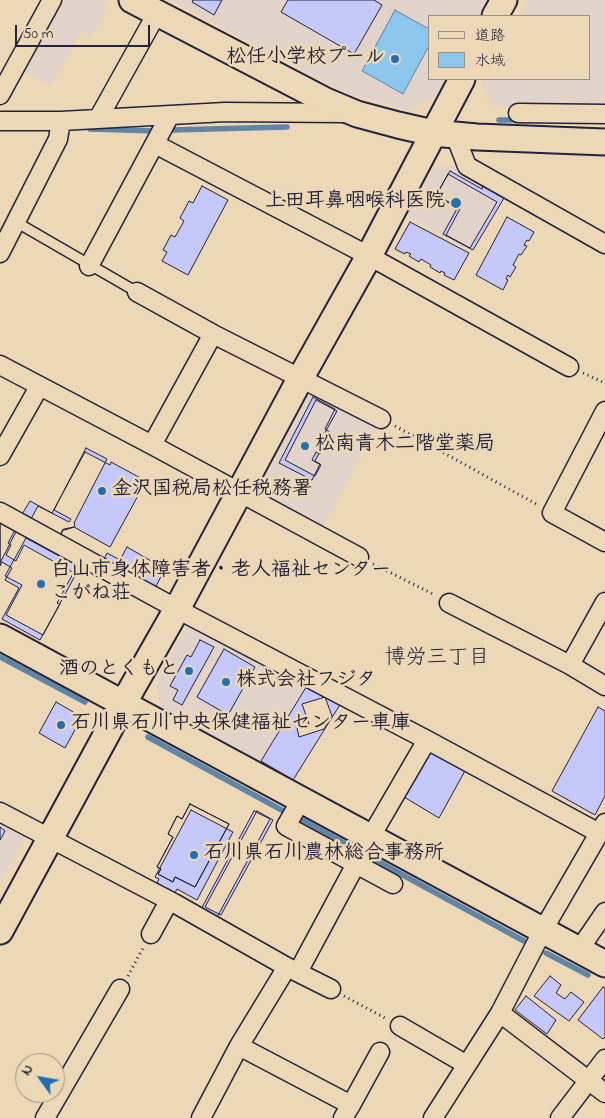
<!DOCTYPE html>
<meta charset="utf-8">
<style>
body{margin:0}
#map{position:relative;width:605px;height:1118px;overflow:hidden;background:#ecd8b6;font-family:"Indie Flower","Klee One",sans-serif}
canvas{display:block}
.legend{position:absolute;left:428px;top:15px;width:162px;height:65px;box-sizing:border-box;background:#ecd8b6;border:1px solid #9b8f85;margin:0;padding:6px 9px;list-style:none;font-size:15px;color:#22223b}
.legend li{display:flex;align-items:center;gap:10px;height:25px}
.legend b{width:25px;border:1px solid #9b8f85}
.north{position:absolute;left:15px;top:1053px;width:50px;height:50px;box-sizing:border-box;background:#ecd8b6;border:1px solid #9b8f85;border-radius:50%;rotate:302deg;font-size:14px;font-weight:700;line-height:20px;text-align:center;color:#22223b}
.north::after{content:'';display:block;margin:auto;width:18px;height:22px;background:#1f6fb2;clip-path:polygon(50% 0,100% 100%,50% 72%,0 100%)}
.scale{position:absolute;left:15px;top:25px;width:135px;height:22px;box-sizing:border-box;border:2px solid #22223b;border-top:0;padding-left:6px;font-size:15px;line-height:18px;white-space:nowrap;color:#22223b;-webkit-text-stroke:4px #ecd8b6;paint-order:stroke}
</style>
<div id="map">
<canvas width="605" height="1118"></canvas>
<ul class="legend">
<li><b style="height:6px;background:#ecd8b6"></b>道路</li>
<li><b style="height:14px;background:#8dc6ec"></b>水域</li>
</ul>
<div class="north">N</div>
<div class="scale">50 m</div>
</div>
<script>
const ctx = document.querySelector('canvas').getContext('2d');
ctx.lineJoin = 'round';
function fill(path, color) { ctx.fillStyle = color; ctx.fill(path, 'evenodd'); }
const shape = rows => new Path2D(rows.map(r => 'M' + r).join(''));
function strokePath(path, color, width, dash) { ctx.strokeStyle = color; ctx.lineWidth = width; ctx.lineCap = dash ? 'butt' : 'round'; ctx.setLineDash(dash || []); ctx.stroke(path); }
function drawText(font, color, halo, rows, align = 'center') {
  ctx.font = font + ' "Indie Flower","Klee One",sans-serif'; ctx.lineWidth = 5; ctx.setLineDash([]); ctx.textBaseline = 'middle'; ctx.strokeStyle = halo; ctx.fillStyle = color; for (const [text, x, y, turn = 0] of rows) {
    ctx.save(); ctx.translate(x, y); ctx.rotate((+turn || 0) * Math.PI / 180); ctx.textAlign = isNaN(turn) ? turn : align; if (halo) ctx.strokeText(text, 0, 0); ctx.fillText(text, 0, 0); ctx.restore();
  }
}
const built = shape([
 [59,0,101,0,109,4,91,36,81,31,51,86,21,70],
 [171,0,488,0,480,16,429,16,429,79,446,79,437,96,409,110,344,93],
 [528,0,605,0,605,108,494,107,481,85,485,79,589,79,589,16,519,16],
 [456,165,507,190,471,251,406,215,433,168],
 [311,391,377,426,322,528,256,493],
 [190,620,225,639,180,718,160,707,156,680],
 [226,639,307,683,260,761,181,719],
 [0,818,27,832,0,882]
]);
const water = shape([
 [395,10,429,29,429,46,403,94,362,71,395,10]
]);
const stream = shape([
 [499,120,520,120],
 [90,129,157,131],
 [171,130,287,127],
 [0,657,85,702],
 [148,737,287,813],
 [302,820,355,849],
 [368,856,524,941],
 [546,953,588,975]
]);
const building = shape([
 [193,0,222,0,214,15,192,2,193,0],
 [288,0,374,0,382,5,354,54,281,12,288,0],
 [450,171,482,189,483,186,504,198,473,250,443,234,458,207,436,195,450,171],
 [448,174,497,202,470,248,446,235,460,209,436,196,448,174],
 [202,186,228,200,188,275,162,261,167,252,163,250,171,235,175,237,184,221,180,218,189,201,193,203,202,186],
 [507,217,534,232,529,241,527,240,524,245,527,246,521,255,519,254,513,265,516,267,510,277,508,275,506,279,508,280,503,290,476,275,507,217],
 [410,222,469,253,454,280,444,275,445,273,441,271,440,273,430,267,431,265,421,259,419,262,409,256,411,254,406,252,405,254,395,249,410,222],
 [313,397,335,409,325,429,330,432,315,461,320,464,312,480,279,463,313,397],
 [316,400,337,411,317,447,323,450,320,454,316,452,312,460,321,465,315,476,285,460,316,400],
 [86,448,107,459,74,523,75,524,74,527,65,530,63,529,60,535,31,519,38,506,69,522,71,519,54,510,86,448],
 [85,452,110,465,111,462,146,481,110,547,74,527,64,529,60,536,21,516,30,501,52,513,85,452],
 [0,520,15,530,8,543,11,545,6,555,16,561,24,545,76,574,40,640,2,619,19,588,5,580,12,568,2,562,0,566,0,520],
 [1,522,17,530,0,563,0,524,1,522],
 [26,538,82,568,80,570,76,568,57,603,60,604,43,635,6,615,22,585,5,576,26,538],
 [127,547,165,569,155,588,104,559,107,553,120,560,127,547],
 [200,640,214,647,182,705,173,700,178,690,170,686,187,655,191,657,200,640],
 [224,649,255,667,228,715,197,697,224,649],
 [308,684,341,703,293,780,261,761,308,684],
 [325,697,332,716,324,729,299,737,297,728,309,724,302,704,325,697],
 [56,702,82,717,65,748,39,733,56,702],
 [598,707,605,711,605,796,595,815,552,791,598,707],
 [437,752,466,769,439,818,399,794,422,754,437,752],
 [190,804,229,824,195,887,175,877,173,882,158,874,161,869,157,867,173,837,168,834,177,816,182,819,190,804],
 [190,804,229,824,195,887,175,877,173,882,158,874,161,869,157,867,173,837,168,834,177,816,182,819,190,804],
 [191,810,233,832,197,900,177,889,175,893,157,883,159,879,155,877,191,810],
 [254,811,270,819,215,921,199,913,254,811],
 [257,811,273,820,221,915,205,907,257,811],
 [0,827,5,831,0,840,0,827],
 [550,976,561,985,556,993,565,999,571,992,584,1002,569,1021,534,996,550,976],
 [603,987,605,988,605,1037,603,1039,578,1020,603,987],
 [526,996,556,1020,547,1034,515,1010,526,996]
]);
const path = shape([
 [583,373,605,383],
 [395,426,538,505],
 [373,564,435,595],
 [128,976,143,948],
 [344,996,385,1018]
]);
const lane = shape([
 [16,222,137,292]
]);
const street = shape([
 [0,95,52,0],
 [518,113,605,114],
 [98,119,157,13],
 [0,121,61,121,225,112,344,113],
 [455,135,467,166,605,244],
 [155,144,369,256,569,367],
 [0,253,58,139,61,121],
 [89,266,170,115],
 [137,292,213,334,381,419],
 [0,365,152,445,359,557],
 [605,411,552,513,605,542],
 [152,445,213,334],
 [0,456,39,387],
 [0,512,177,609,427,740,599,833],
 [605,602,570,665,605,686],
 [449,603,570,665],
 [301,800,286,826,393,884],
 [0,812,174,903,287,967,331,989],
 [151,934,169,901],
 [579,950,605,912],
 [298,972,370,838,427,740],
 [500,1013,605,1093],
 [400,1026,467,1065],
 [239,1046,351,1105,343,1118],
 [351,1105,380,1052],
 [45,1118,120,989],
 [201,1118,239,1046,287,967],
 [433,1118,500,1013,543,930,605,823],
 [560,1118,605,1059]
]);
const secondary = shape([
 [132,0,326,101,357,114,398,125,433,133,477,137,605,142],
 [495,16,504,0],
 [0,637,605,964],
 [0,931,123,704,177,609,300,379,369,256,462,79]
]);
const markers = [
 [395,59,5,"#1f6fb2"],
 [456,203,6,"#1f6fb2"],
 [305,446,5,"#1f6fb2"],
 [102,491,5,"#1f6fb2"],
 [41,584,5,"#1f6fb2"],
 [189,671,5,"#1f6fb2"],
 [226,682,5,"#1f6fb2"],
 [61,725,5,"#1f6fb2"],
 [194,855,5,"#1f6fb2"]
];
const poiNames = [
 ["松任小学校プール",385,59,"right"],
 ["上田耳鼻咽喉科医院",445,203,"right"],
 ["松南青木二階堂薬局",315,446],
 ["金沢国税局松任税務署",112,491],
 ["白山市身体障害者・老人福祉センター",51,572],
 ["こがね荘",51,595],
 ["酒のとくもと",179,671,"right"],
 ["株式会社フジタ",236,682],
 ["石川県石川中央保健福祉センター車庫",71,725],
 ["石川県石川農林総合事務所",204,855]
];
const neighbourhoodNames = [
 ["博労三丁目",437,660]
];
fill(built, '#e1d3ca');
fill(water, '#8dc6ec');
strokePath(water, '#6284a5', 1);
strokePath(stream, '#6284a5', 5.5);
fill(building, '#c6c8fa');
strokePath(building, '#22223b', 1);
strokePath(lane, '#22223b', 12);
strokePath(street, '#22223b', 21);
strokePath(secondary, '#22223b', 29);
strokePath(path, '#22223b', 3, [1, 4]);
strokePath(lane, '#ecd8b6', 9);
strokePath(street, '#ecd8b6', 18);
strokePath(secondary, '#ecd8b6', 25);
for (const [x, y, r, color] of markers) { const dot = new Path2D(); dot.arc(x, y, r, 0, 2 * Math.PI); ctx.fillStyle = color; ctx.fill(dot); strokePath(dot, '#ecd8b6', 2); }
drawText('bold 20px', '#22223b', '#ecd8b6', poiNames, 'left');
drawText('21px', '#22223b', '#ecd8b6', neighbourhoodNames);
</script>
